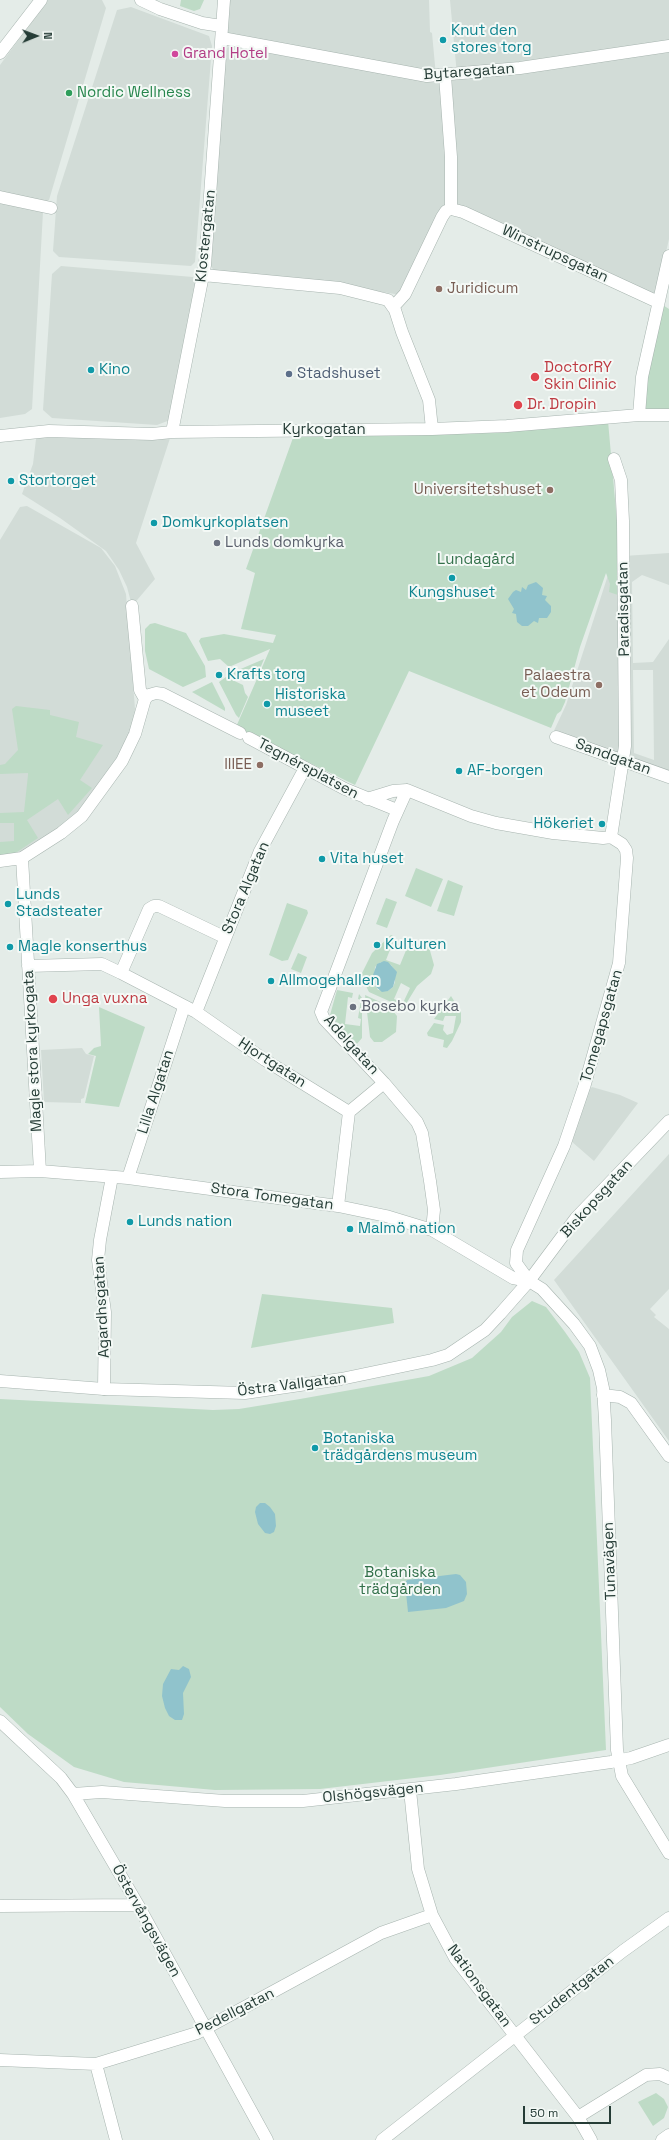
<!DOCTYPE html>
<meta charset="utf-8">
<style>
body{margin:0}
#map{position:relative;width:669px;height:2140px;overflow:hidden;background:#e4ece8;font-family:"Space Grotesk",sans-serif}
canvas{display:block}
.north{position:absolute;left:16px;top:16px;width:40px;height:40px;-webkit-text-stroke:3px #f4f9f6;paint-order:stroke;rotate:89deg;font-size:11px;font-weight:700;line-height:16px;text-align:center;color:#253c36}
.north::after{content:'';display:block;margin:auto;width:14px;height:18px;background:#253c36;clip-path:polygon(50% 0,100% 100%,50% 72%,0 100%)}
.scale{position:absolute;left:523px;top:2106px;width:88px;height:18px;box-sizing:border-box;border:2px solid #253c36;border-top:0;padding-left:5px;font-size:12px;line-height:14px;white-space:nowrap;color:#253c36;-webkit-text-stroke:3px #f4f9f6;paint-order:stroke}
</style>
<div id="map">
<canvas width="669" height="2140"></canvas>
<div class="north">N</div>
<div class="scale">50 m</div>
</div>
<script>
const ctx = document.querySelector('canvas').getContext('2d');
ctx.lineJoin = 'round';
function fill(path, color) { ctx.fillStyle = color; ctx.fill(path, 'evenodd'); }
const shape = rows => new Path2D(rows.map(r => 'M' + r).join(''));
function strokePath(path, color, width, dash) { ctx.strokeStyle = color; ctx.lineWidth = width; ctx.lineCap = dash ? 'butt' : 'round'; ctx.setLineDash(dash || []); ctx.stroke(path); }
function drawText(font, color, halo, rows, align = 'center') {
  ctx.font = font + ' "Space Grotesk",sans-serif'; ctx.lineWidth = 4; ctx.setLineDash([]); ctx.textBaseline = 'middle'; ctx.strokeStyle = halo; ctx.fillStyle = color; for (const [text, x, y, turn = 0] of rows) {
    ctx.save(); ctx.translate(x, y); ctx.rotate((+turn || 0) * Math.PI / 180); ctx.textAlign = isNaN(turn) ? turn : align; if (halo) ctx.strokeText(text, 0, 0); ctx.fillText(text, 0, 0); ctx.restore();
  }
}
const built = shape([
 [48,0,102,0,106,8,49,200,42,204,0,194,0,65],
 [224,0,429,0,430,32,432,33,436,76,230,40,221,26],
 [450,0,669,0,669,46,457,75],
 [131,7,209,36,212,46,195,262,191,266,59,257,53,251,57,196,117,10],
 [232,43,424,80,669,49,669,239,657,292,652,296,456,210,445,219,401,295,333,284,215,272,208,262,224,52],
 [0,201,43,212,32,409,25,414,0,418],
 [61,266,193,277,197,288,170,420,157,425,52,418,43,410,52,274],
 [37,431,172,432,136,543,155,579,132,606,127,587,119,570,106,551,60,518,22,494,33,464],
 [27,506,101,548,115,566,126,594,135,709,134,729,119,759,84,808,29,850,0,855,0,540,20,507],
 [669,553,669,585,642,575,632,582,633,663,653,662,669,639,669,777,552,735,566,705,609,572,624,556],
 [633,670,653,670,654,760,634,753],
 [82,1048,86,1054,94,1056,84,1098,81,1099,81,1103,44,1102,41,1050],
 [592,1087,620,1095,638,1103,594,1161,571,1141,589,1090],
 [669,1154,669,1289,650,1309,656,1315,654,1317,669,1329,669,1441,554,1280]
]);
const green = shape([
 [181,0,204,0,200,9,194,11,180,6],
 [658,302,669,309,669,415,639,415],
 [608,421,621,567,618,595,609,592,610,584,606,573,580,647,565,702,561,711,557,714,551,728,409,671,355,785,236,727,270,649,229,667,220,659,208,661,199,641,201,638,224,634,273,643,276,635,241,629,255,573,246,569,294,435,499,433],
 [155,623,186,633,205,666,206,677,183,687,149,669,145,651,145,629,150,624],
 [264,659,257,676,248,677,245,680,229,674],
 [226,677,243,685,245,693,248,697,239,718,236,715,219,682],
 [212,682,225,708,225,711,192,692],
 [16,706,50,710,50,715,79,722,76,737,103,745,80,780,92,788,68,815,58,799,27,820,38,838,14,854,0,855,0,842,14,841,14,823,0,823,0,813,24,812,28,775,28,773,0,774,0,765,5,764,18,750,12,709],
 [416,868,443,879,431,907,405,896],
 [448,880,463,886,454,916,437,911],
 [386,898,397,902,387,928,376,924],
 [287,903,307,910,308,913,288,960,282,961,269,955],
 [391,935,395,937,386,960,400,965,409,943,429,947,434,965,431,974,417,986,401,1012,389,1001,369,992,362,978,362,973,372,953],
 [381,962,391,965,395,971,395,982,393,987,388,991,378,990,374,983,375,967],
 [401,983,410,988,403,1003,394,999],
 [298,953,307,957,301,973,291,969],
 [337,990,353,993,352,998,348,997,345,1024,360,1026,361,1019,358,1018,361,1000,358,999,359,994,362,998,362,1038,356,1045,330,1015],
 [365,995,389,1006,397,1016,396,1032,382,1042,374,1042,370,1037],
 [451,996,461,1012,461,1022,452,1041,447,1048,443,1047,444,1040,428,1036,427,1033,434,1023,444,1025,443,1030,447,1035,453,1033,456,1016,445,1016,443,1021,434,1019],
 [99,1007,145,1027,119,1107,85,1103,96,1056,88,1054,94,1048,101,1046],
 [262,1294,392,1308,394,1323,251,1348],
 [532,1301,546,1307,565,1332,579,1352,590,1378,606,1750,440,1775,320,1789,215,1790,124,1782,74,1767,28,1734,0,1707,0,1399,213,1410,239,1409,300,1399,429,1376,472,1358,501,1332,512,1317],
 [656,2093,664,2099,668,2107,664,2118,653,2126,638,2102]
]);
const water = shape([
 [536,582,543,588,542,595,547,596,545,600,551,606,551,612,547,618,539,618,538,623,534,621,528,626,522,626,517,622,516,614,512,613,514,609,508,599,513,592,516,590,521,592,522,587,526,590,528,585],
 [384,961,388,962,397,972,393,987,388,991,382,992,376,987,373,975,377,964],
 [260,1503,265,1503,270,1507,275,1514,276,1526,274,1532,270,1534,265,1533,258,1524,255,1512,256,1507],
 [456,1574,460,1575,466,1582,467,1594,464,1601,446,1608,408,1612,405,1583,407,1580],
 [183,1666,189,1669,191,1677,183,1693,184,1714,182,1720,175,1720,169,1716,165,1708,162,1696,163,1684,171,1669,179,1670]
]);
const minor = shape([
 [141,0,160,9,202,23,221,26],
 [222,38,427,76,520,68,669,46],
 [0,53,41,0],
 [445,76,451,157,451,209],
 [0,197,51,208],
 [451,209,463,212,658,302],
 [203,275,340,288,388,300,395,310,402,332,429,400,432,429],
 [394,306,405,294,442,217,446,211,451,209],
 [639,415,642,377,669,256],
 [172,432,205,265,224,0],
 [0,436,49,431,152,434,172,432,432,429,507,426,639,415,669,415],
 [132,606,140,690,145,699],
 [556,737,669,777],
 [249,738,345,789,397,810],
 [407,790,393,821,321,1012,324,1019,384,1083,417,1122,422,1133,430,1181,434,1210,432,1230],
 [367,799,393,791,407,790,471,816,496,823,553,833,603,838,611,837],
 [611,837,625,746,623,521,621,480,614,459],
 [22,858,40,1171],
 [0,861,22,858,61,833,82,816,122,761,135,734,145,699,149,695,156,693,163,694,240,733],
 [28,966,102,964,121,973,196,1012,265,1060,349,1112],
 [121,973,149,909,154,906,159,906,224,937],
 [196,1012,260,851,305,768],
 [0,1172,40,1171,128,1178,338,1206,386,1216,432,1230,513,1278,529,1281],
 [128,1178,184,1007],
 [338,1206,349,1112,384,1083],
 [529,1281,516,1263,517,1250,564,1146,585,1084,619,963,627,858,626,850,622,844,611,837],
 [104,1389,105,1312,98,1260,100,1240,112,1177],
 [603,1395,620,1397,631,1403,669,1456],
 [0,1721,61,1778,73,1794,138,1905,267,2140],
 [410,1790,418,1869,432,1915,455,1958,578,2117,591,2140],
 [73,1794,102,1792,225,1801,303,1801,456,1784,611,1762,631,1758,669,1745],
 [0,1906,138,1905],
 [0,2060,96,2064,197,2033,381,1933,432,1915],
 [96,2064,116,2140],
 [578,2117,646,2075,660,2074,669,2078],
 [382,2140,623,1951,669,1918],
 [662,2140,669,2135]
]);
const tertiary = shape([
 [529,1281,542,1289,574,1324,590,1346,599,1370,603,1388,605,1420,617,1750,622,1776,669,1853],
 [0,1381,104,1389,245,1393,341,1379,432,1360,448,1355,485,1330,500,1314,529,1281,576,1218,669,1121]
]);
const markers = [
 [443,40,4,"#0f9aa8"],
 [175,54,4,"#d1479c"],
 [69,93,4,"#2e9e5b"],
 [439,289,4,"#8d6e63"],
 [91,370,4,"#0f9aa8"],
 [289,374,4,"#5c6f8a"],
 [535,377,5,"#e0444e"],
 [518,405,5,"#e0444e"],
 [11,481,4,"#0f9aa8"],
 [550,490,4,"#8d6e63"],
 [154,523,4,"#0f9aa8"],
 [217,543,4,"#6b7280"],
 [452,578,4,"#0f9aa8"],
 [219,675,4,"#0f9aa8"],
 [599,685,4,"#8d6e63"],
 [267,704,4,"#0f9aa8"],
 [260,765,4,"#8d6e63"],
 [459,771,4,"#0f9aa8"],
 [602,824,4,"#0f9aa8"],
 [322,859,4,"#0f9aa8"],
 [8,904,4,"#0f9aa8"],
 [377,945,4,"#0f9aa8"],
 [10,947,4,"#0f9aa8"],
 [271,981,4,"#0f9aa8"],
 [53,999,5,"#e0444e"],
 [353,1007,4,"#6b7280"],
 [130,1222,4,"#0f9aa8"],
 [350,1229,4,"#0f9aa8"],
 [315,1448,4,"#0f9aa8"]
];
const cultureNames = [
 ["Knut den",451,31],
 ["stores torg",451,48],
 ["Kino",99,370],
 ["Stortorget",19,481],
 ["Domkyrkoplatsen",162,523],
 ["Kungshuset",452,593,"center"],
 ["Krafts torg",227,675],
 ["Historiska",275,695],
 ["museet",275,712],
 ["AF-borgen",467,771],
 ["Hökeriet",594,824,"right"],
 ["Vita huset",330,859],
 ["Lunds",16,895],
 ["Stadsteater",16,912],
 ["Kulturen",385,945],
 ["Magle konserthus",18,947],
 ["Allmogehallen",279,981],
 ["Lunds nation",138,1222],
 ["Malmö nation",358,1229],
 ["Botaniska",323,1439],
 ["trädgårdens museum",323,1456]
];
const hotelNames = [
 ["Grand Hotel",183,54]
];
const streetNames = [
 ["Bytaregatan",469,72,-4],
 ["Klostergatan",206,236,-84],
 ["Winstrupsgatan",555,254,25],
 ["Kyrkogatan",324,430],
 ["Paradisgatan",624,609,-91],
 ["Sandgatan",613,757,20],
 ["Tegnérsplatsen",308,769,28],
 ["Stora Algatan",246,888,-67],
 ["Tomegapsgatan",602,1026,-74],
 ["Adelgatan",351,1045,48],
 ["Magle stora kyrkogata",33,1051,-93],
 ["Hjortgatan",272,1063,33],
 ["Lilla Algatan",156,1092,-72],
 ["Stora Tomegatan",272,1197,8],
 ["Biskopsgatan",597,1199,-48],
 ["Agardhsgatan",102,1307,-93],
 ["Östra Vallgatan",292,1385,-7],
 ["Tunavägen",610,1561,-92],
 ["Olshögsvägen",373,1793,-6],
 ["Östervångsvägen",146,1921,61],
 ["Nationsgatan",479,1986,54],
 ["Studentgatan",572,1991,-38],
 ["Pedellgatan",235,2012,-27]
];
const leisureNames = [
 ["Nordic Wellness",77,93]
];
const educationNames = [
 ["Juridicum",447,289,"left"],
 ["Universitetshuset",542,490],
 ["Palaestra",591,676],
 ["et Odeum",591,693],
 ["IIIEE",252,765]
];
const healthNames = [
 ["DoctorRY",544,368],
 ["Skin Clinic",544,385],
 ["Dr. Dropin",527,405],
 ["Unga vuxna",62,999]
];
const serviceNames = [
 ["Stadshuset",297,374]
];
const worshipNames = [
 ["Lunds domkyrka",225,543],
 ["Bosebo kyrka",361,1007]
];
const parkNames = [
 ["Lundagård",476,560],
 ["Botaniska",400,1573],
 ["trädgården",400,1590]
];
fill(built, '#d2dcd7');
fill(green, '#bedbc6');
fill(water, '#90c3cc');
strokePath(minor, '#a7b4af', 13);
strokePath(tertiary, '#a7b4af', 13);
strokePath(minor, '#fff', 12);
strokePath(tertiary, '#fff', 12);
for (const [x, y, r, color] of markers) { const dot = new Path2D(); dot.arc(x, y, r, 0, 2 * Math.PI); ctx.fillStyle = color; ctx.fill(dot); strokePath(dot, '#f4f9f6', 1.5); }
drawText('15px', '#0d838f', '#f4f9f6', cultureNames, 'left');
drawText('15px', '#b23c85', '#f4f9f6', hotelNames, 'left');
drawText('15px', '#253c36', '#f4f9f6', streetNames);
drawText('15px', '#27864d', '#f4f9f6', leisureNames, 'left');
drawText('15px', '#785e54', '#f4f9f6', educationNames, 'right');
drawText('15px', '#be3a42', '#f4f9f6', healthNames, 'left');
drawText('15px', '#4e5e75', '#f4f9f6', serviceNames, 'left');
drawText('15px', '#5b616d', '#f4f9f6', worshipNames, 'left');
drawText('15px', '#32704a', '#f4f9f6', parkNames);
</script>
